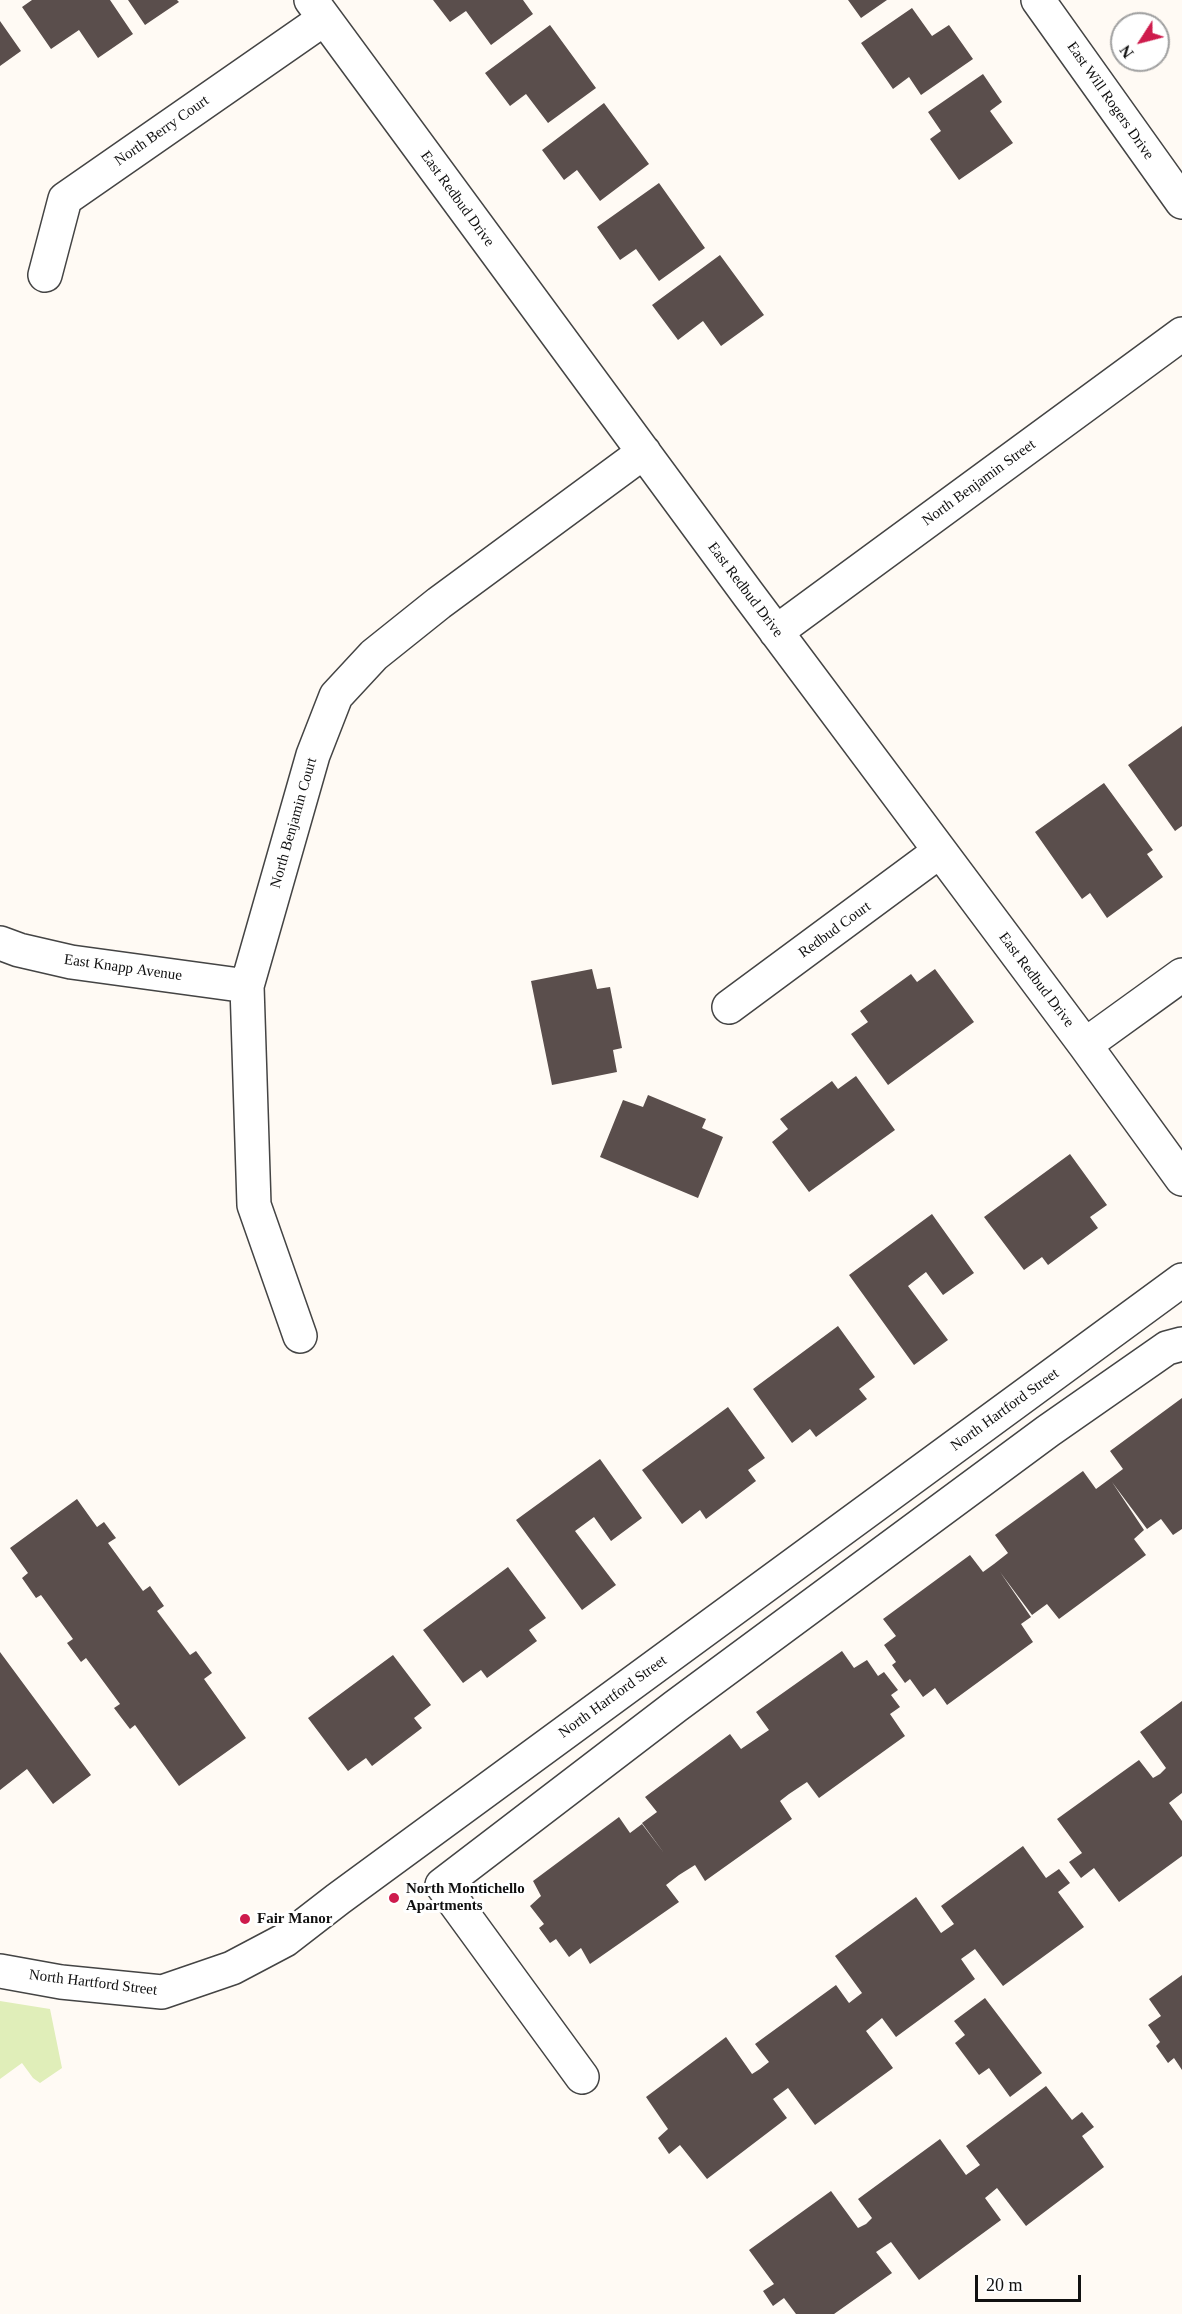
<!DOCTYPE html>
<style>
body{margin:0}
#map{position:relative;width:1182px;height:2314px;overflow:hidden;background:#fffaf4;font-family:Georgia,serif}
canvas{display:block}
.north{position:absolute;left:1110px;top:12px;width:60px;height:60px;box-sizing:border-box;background:#fff;border:2px solid #a0a0a0;border-radius:50%;rotate:234deg;font-size:16px;font-weight:700;line-height:24px;text-align:center;color:#111}
.north::after{content:'';display:block;margin:auto;width:21px;height:27px;background:#ce1b4c;clip-path:polygon(50% 0,100% 100%,50% 72%,0 100%)}
.scale{position:absolute;left:975px;top:2275px;width:106px;height:27px;box-sizing:border-box;border:3px solid #111;border-top:0;padding-left:8px;font-size:18px;line-height:21px;white-space:nowrap;color:#111;-webkit-text-stroke:4px #fff;paint-order:stroke}
</style>
<div id="map">
<canvas width="1182" height="2314"></canvas>
<div class="north">N</div>
<div class="scale">20 m</div>
</div>
<script>
const ctx = document.querySelector('canvas').getContext('2d');
ctx.lineJoin = 'round';
function fill(path, color) { ctx.fillStyle = color; ctx.fill(path, 'evenodd'); }
const shape = rows => new Path2D(rows.map(r => 'M' + r).join(''));
function strokePath(path, color, width, dash) { ctx.strokeStyle = color; ctx.lineWidth = width; ctx.lineCap = dash ? 'butt' : 'round'; ctx.setLineDash(dash || []); ctx.stroke(path); }
function drawText(font, color, halo, rows, align = 'center') {
  ctx.font = font + ' Georgia,serif'; ctx.lineWidth = 6; ctx.setLineDash([]); ctx.textBaseline = 'middle'; ctx.strokeStyle = halo; ctx.fillStyle = color; for (const [text, x, y, turn = 0] of rows) {
    ctx.save(); ctx.translate(x, y); ctx.rotate((+turn || 0) * Math.PI / 180); ctx.textAlign = isNaN(turn) ? turn : align; if (halo) ctx.strokeText(text, 0, 0); ctx.fillText(text, 0, 0); ctx.restore();
  }
}
const green = shape([
 [0,2001,50,2009,62,2068,40,2083,33,2078,22,2063,0,2079]
]);
const building = shape([
 [32,0,110,0,133,34,98,58,79,30,51,49,22,7],
 [128,0,177,0,179,2,145,25],
 [433,0,523,0,533,14,491,45,466,11,450,22],
 [848,0,887,0,861,18],
 [912,8,932,36,949,25,973,59,921,95,909,77,893,89,861,43],
 [0,21,21,51,0,66],
 [550,25,596,88,548,123,526,94,510,106,485,73],
 [983,74,1002,102,990,111,1013,143,959,180,930,139,941,131,928,112],
 [604,103,649,164,600,201,577,170,564,180,542,150],
 [659,183,705,248,659,281,636,249,620,260,597,227],
 [720,255,764,315,721,346,703,321,678,340,652,305],
 [1182,726,1182,826,1175,831,1128,765],
 [1104,783,1153,850,1147,854,1163,877,1107,918,1090,893,1082,899,1035,832],
 [592,969,597,989,610,987,622,1048,613,1050,617,1072,552,1085,531,981],
 [935,969,974,1022,888,1085,851,1034,868,1022,860,1011,911,974,917,982],
 [856,1076,895,1130,809,1192,772,1142,788,1129,780,1119,832,1081,838,1089],
 [648,1095,706,1119,702,1128,723,1137,698,1198,600,1157,623,1100,643,1107],
 [1070,1154,1107,1205,1090,1217,1098,1228,1048,1265,1042,1257,1024,1270,984,1217],
 [932,1214,974,1273,943,1295,926,1272,908,1286,948,1340,914,1365,849,1275],
 [838,1326,875,1377,859,1389,867,1399,816,1437,810,1429,792,1443,753,1389],
 [1182,1398,1182,1529,1173,1535,1161,1519,1147,1529,1112,1482,1144,1530,1134,1539,1146,1555,1059,1619,1047,1604,1032,1615,1000,1572,1031,1617,1021,1624,1033,1642,947,1705,935,1688,923,1697,910,1679,905,1683,892,1665,896,1662,884,1645,896,1636,883,1619,970,1555,983,1572,994,1564,1008,1553,995,1535,1083,1471,1096,1489,1123,1469,1110,1451],
 [728,1407,765,1458,748,1470,756,1481,706,1519,700,1510,682,1524,642,1470],
 [600,1459,642,1518,611,1541,594,1517,575,1531,616,1585,582,1610,516,1520],
 [77,1499,97,1527,104,1522,116,1538,108,1543,143,1591,150,1586,164,1606,157,1611,190,1655,196,1651,212,1673,204,1679,246,1738,179,1786,135,1725,130,1729,114,1708,120,1704,86,1658,81,1662,67,1643,73,1639,41,1595,36,1598,22,1578,28,1573,10,1548],
 [508,1567,546,1618,529,1630,537,1641,487,1678,481,1670,463,1683,423,1630],
 [842,1651,854,1668,867,1660,878,1676,884,1672,898,1690,891,1695,900,1707,890,1714,905,1736,819,1798,807,1782,789,1794,780,1801,792,1819,705,1881,695,1865,679,1875,666,1885,679,1902,590,1964,581,1948,569,1957,556,1939,550,1943,539,1928,544,1924,530,1906,541,1896,533,1881,619,1817,630,1833,642,1824,664,1853,642,1823,657,1812,645,1797,730,1734,741,1749,769,1730,756,1712],
 [0,1652,91,1775,53,1804,27,1769,0,1790],
 [393,1655,431,1705,414,1718,422,1728,372,1766,366,1758,348,1771,308,1718],
 [1182,1701,1182,1793,1169,1803,1182,1821,1182,1856,1119,1902,1094,1868,1081,1878,1069,1862,1082,1853,1057,1819,1139,1760,1153,1778,1160,1774,1166,1768,1140,1732],
 [1023,1846,1046,1878,1059,1869,1070,1883,1058,1892,1084,1927,1003,1986,975,1949,961,1959,975,1979,896,2037,882,2018,866,2031,893,2068,815,2125,788,2088,773,2099,787,2118,707,2179,680,2145,669,2154,658,2138,668,2129,646,2097,726,2037,752,2074,760,2069,769,2062,755,2044,836,1985,849,2003,862,1993,835,1956,916,1897,941,1933,954,1924,941,1906],
 [1182,1975,1182,2070,1174,2058,1168,2063,1156,2046,1160,2042,1148,2025,1161,2016,1149,1999],
 [985,1998,1042,2073,1010,2097,989,2068,979,2075,955,2043,965,2035,954,2021],
 [1046,2086,1072,2120,1082,2112,1094,2127,1082,2136,1104,2167,1026,2226,997,2188,985,2198,1001,2220,919,2280,891,2242,876,2252,892,2273,834,2314,796,2314,784,2298,773,2306,763,2291,774,2284,749,2250,831,2191,858,2228,866,2224,872,2218,858,2199,940,2139,966,2175,980,2165,966,2146]
]);
const minor = shape([
 [311,0,748,594,1085,1045,1182,1179],
 [1038,0,1182,202],
 [45,275,65,199,324,19],
 [776,632,1182,334],
 [0,943,19,950,71,962,247,986],
 [729,1007,940,851],
 [1085,1045,1182,975],
 [300,1336,254,1205,247,986,313,755,336,696,374,655,439,603,644,452],
 [0,1971,61,1982,162,1992,232,1968,285,1940,338,1899,1182,1280],
 [582,2077,442,1885,676,1706,1048,1431,1167,1348,1182,1344]
]);
const markers = [
 [394,1898,6,"#ce1b4c"],
 [245,1919,6,"#ce1b4c"]
];
const streetNames = [
 ["East Will Rogers Drive",1110,101,55],
 ["North Berry Court",162,131,-35],
 ["East Redbud Drive",457,199,54],
 ["North Benjamin Street",979,483,-36],
 ["East Redbud Drive",745,590,53],
 ["North Benjamin Court",294,823,-74],
 ["Redbud Court",835,930,-36],
 ["East Knapp Avenue",123,968,8],
 ["East Redbud Drive",1036,980,53],
 ["North Hartford Street",1005,1410,-36],
 ["North Hartford Street",613,1697,-36],
 ["North Hartford Street",93,1983,7]
];
const poiNames = [
 ["North Montichello",406,1889],
 ["Apartments",406,1906],
 ["Fair Manor",257,1919]
];
fill(green, '#e0eeb9');
fill(building, '#5a4e4c');
strokePath(minor, '#444', 36);
strokePath(minor, '#fff', 33);
for (const [x, y, r, color] of markers) { const dot = new Path2D(); dot.arc(x, y, r, 0, 2 * Math.PI); ctx.fillStyle = color; ctx.fill(dot); strokePath(dot, '#fff', 2); }
drawText('15px', '#111', '#fff', streetNames);
drawText('bold 15px', '#111', '#fff', poiNames, 'left');
</script>
